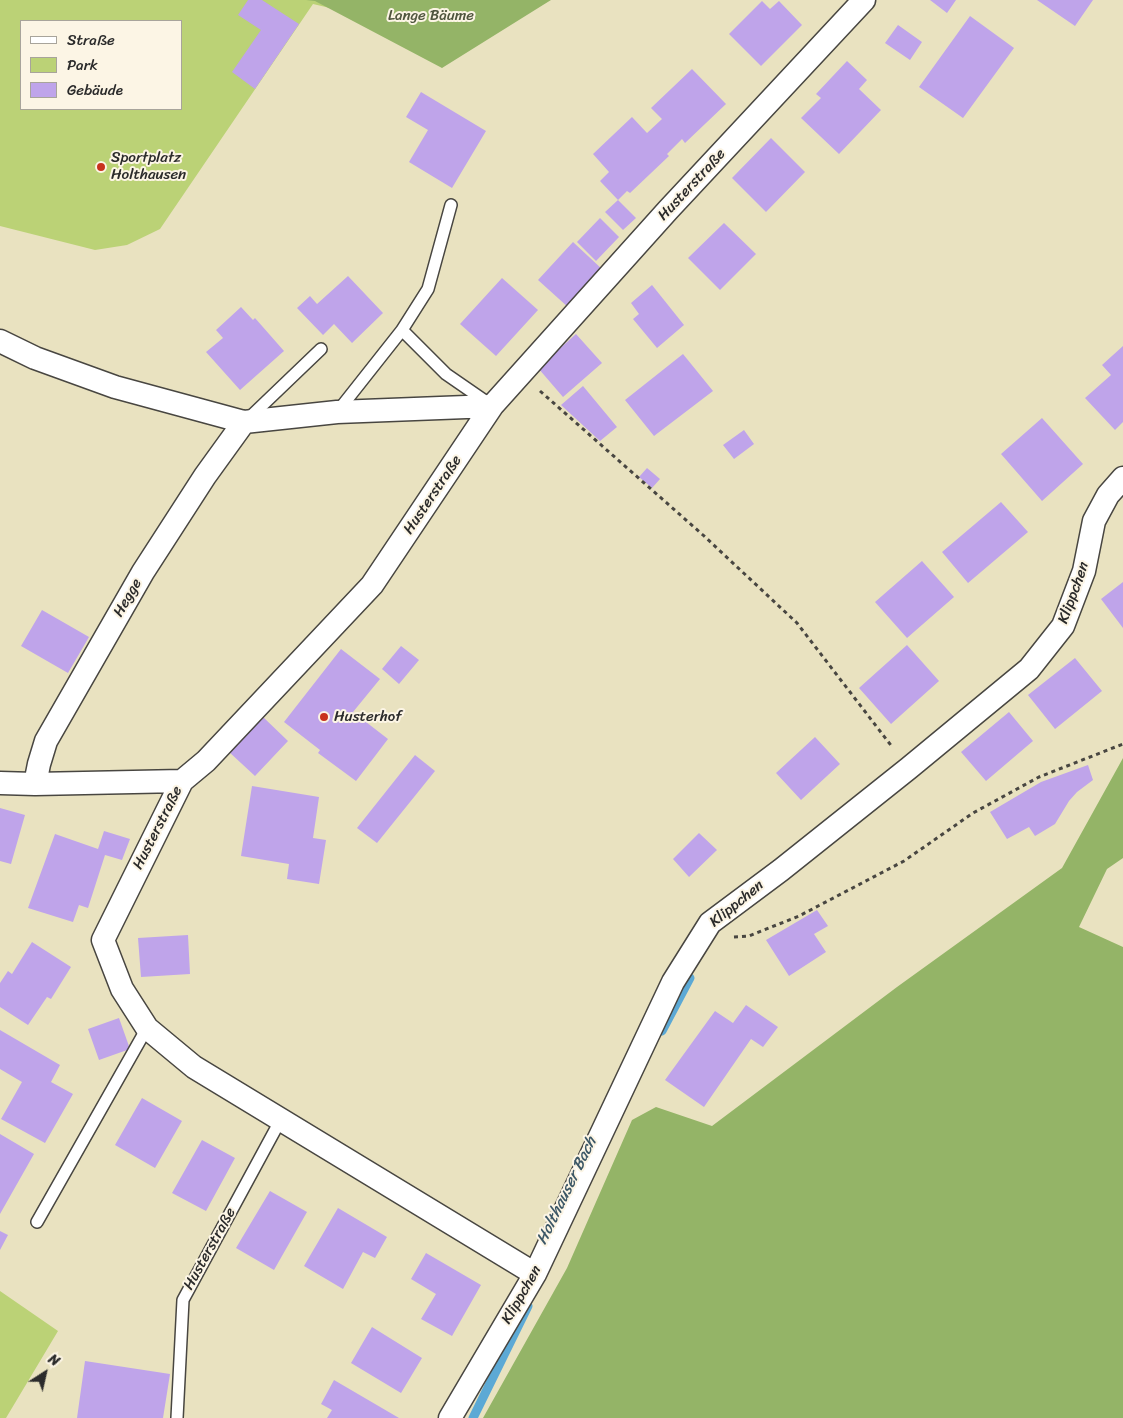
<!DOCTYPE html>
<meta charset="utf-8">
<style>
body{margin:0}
#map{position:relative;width:1123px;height:1418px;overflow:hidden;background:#e9e2c0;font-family:Sriracha,sans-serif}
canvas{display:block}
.legend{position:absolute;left:20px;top:20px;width:162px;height:90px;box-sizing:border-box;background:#fcf5e5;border:1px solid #a8a49b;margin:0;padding:6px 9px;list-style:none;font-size:15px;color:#2b2b2b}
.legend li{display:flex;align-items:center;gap:10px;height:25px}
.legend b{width:25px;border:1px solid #a8a49b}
.north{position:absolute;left:20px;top:1348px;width:50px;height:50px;-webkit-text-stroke:4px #fcf5e5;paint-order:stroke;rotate:35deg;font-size:14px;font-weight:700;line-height:20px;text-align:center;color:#2b2b2b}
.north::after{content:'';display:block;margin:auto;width:18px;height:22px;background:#2b2b2b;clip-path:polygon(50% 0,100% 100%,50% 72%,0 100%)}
</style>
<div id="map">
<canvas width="1123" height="1418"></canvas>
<ul class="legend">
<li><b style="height:6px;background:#fff"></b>Straße</li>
<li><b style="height:14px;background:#bbd276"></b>Park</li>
<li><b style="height:14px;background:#bfa4ea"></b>Gebäude</li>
</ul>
<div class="north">N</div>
</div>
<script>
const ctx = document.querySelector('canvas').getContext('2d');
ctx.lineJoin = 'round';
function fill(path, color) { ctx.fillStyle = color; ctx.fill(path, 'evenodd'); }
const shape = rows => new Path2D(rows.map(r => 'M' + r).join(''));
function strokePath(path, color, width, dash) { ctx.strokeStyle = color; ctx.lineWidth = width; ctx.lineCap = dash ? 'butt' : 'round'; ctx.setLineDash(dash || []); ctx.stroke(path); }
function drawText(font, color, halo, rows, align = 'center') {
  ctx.font = font + ' Sriracha,sans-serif'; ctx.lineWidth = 4; ctx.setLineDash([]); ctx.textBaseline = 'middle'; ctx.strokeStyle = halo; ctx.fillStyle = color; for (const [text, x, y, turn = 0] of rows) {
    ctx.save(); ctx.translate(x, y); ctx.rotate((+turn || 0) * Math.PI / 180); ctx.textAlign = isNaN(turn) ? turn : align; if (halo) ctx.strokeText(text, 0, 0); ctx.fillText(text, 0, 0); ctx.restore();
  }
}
const green = shape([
 [0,0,504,0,436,33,313,4,160,229,127,245,95,250,0,226],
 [21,21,181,21,181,109,21,109],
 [0,1291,58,1331,6,1418,0,1418]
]);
const forest = shape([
 [306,0,551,0,442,68,315,1],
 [1123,758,1123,858,1107,869,1079,927,1123,947,1123,1418,483,1418,567,1268,632,1120,656,1107,712,1126,897,987,1062,868]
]);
const stream = shape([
 [662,1031,690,978],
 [473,1418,528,1306]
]);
const building = shape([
 [248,0,262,0,299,24,255,89,232,72,261,30,238,15],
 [930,0,956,0,947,13],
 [1037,0,1093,0,1075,26],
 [762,1,770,9,779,1,802,25,761,66,729,34],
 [970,16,1014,48,963,118,919,87],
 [898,25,922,42,910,60,885,43],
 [847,61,867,80,859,89,881,110,839,154,801,118,821,98,816,94],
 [692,69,726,104,685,143,682,139,667,154,669,156,630,193,627,191,618,200,636,218,623,230,605,212,618,200,600,181,609,172,593,154,632,117,647,133,662,119,651,108],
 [421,92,486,131,452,188,409,162,428,130,406,117],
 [771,138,805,172,766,212,732,178],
 [600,218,619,237,596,261,577,242],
 [724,223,756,254,720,290,688,258],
 [573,242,603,270,569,308,538,280],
 [348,276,383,313,352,343,334,324,323,335,297,308,310,296,317,304],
 [502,278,538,310,496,356,460,324],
 [652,285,684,325,657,348,633,319,639,314,631,303],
 [241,307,253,320,255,318,284,351,240,390,206,352,223,338,216,330],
 [576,334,602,363,563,397,538,368],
 [1123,346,1123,422,1115,430,1085,398,1111,375,1102,365],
 [683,354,713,391,654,436,625,400],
 [583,386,617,427,600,441,561,405],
 [1042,418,1083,464,1042,501,1001,454],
 [744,430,754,444,734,459,723,445],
 [647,468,660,479,652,488,639,477],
 [1001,502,1028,532,968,583,942,552],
 [922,561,954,597,907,638,875,602],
 [1123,582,1123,628,1101,599],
 [42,610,89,637,68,673,21,646],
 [907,645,939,681,891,724,859,688],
 [401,646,419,660,399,684,382,669],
 [341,649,380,679,353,712,388,739,356,781,318,753,320,750,284,722],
 [1075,658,1102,691,1055,729,1028,695],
 [1009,712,1033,741,986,781,961,752],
 [262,716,288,741,255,776,228,751],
 [815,737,840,764,801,800,776,773],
 [415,755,435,771,377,843,357,828],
 [1088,765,1093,780,1077,792,1069,801,1055,824,1035,836,1029,827,1007,839,990,812,1041,782],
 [252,786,319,797,313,838,326,840,319,884,287,879,289,864,241,856],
 [0,808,25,815,11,864,0,861],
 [104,831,130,839,122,860,105,855,88,908,79,905,73,922,28,908,55,834,98,849],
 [699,833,717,850,689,877,673,859],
 [817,910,828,926,814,934,826,952,789,976,766,940],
 [188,935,190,974,141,977,138,938],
 [32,942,71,967,51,999,47,997,28,1025,0,1007,0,983,8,971,12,974],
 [746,1005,778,1027,763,1047,751,1039,704,1107,665,1080,715,1011,733,1023],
 [119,1018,130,1049,99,1060,88,1029],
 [0,1030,60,1065,51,1082,73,1094,45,1143,1,1119,22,1082,0,1069],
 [142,1098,182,1121,155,1168,115,1145],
 [0,1134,34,1154,0,1214],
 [202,1140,235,1158,206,1211,172,1193],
 [270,1191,307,1212,274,1270,236,1248],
 [338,1208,387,1237,375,1258,363,1252,343,1289,304,1266],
 [0,1231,8,1235,0,1250],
 [426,1253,481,1285,452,1336,421,1319,436,1294,411,1279],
 [372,1327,422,1358,401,1393,351,1363],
 [85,1361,170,1374,163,1418,77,1418],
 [334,1380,399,1418,327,1418,332,1410,321,1404]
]);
const path = shape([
 [540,391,703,535,797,623,893,748],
 [734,937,749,936,799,916,904,861,973,813,1039,777,1123,744]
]);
const lane = shape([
 [451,205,428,289,402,330,446,374,488,403],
 [338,411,402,330],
 [248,419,321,349],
 [37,1222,147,1028],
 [177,1418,183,1300,280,1121]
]);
const street = shape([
 [0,341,35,358,115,387,244,422],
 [0,783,35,784,182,781],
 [35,784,39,764,46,741,143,572,205,476,244,422,337,412,492,406],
 [535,1274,194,1067,147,1028,122,989,103,940,182,781,206,761,372,585,492,406,668,210,864,0],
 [450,1418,535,1274,673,982,710,923,781,870,909,768,1029,669,1063,626,1084,571,1094,521,1108,495,1123,478]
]);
const markers = [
 [101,167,5,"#c8321e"],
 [324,717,5,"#c8321e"]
];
const parkNames = [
 ["Lange Bäume",431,16]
];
const poiNames = [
 ["Sportplatz",111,158],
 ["Holthausen",111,175],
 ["Husterhof",334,717]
];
const streetNames = [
 ["Husterstraße",692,185,-47],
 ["Husterstraße",433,495,-56],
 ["Klippchen",1074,593,-70],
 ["Hegge",128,598,-60],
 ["Husterstraße",158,828,-63],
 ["Klippchen",737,904,-39],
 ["Husterstraße",210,1249,-61],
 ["Klippchen",522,1295,-60]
];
const waterNames = [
 ["Holthauser Bach",567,1191,-64]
];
fill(green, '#bbd276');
fill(forest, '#94b467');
strokePath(stream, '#5ca9d5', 9);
fill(building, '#bfa4ea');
strokePath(lane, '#484641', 14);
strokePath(street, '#484641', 25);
strokePath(path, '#484641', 3, [4, 4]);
strokePath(lane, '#fff', 11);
strokePath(street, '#fff', 22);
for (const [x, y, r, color] of markers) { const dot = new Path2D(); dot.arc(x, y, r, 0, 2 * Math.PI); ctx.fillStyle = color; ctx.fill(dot); strokePath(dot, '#fcf5e5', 2); }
drawText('15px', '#4f553e', '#fcf5e5', parkNames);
drawText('15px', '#2b2b2b', '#fcf5e5', poiNames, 'left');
drawText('15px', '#2b2b2b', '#fcf5e5', streetNames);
drawText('italic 16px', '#3c5766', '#fcf5e5', waterNames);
</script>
